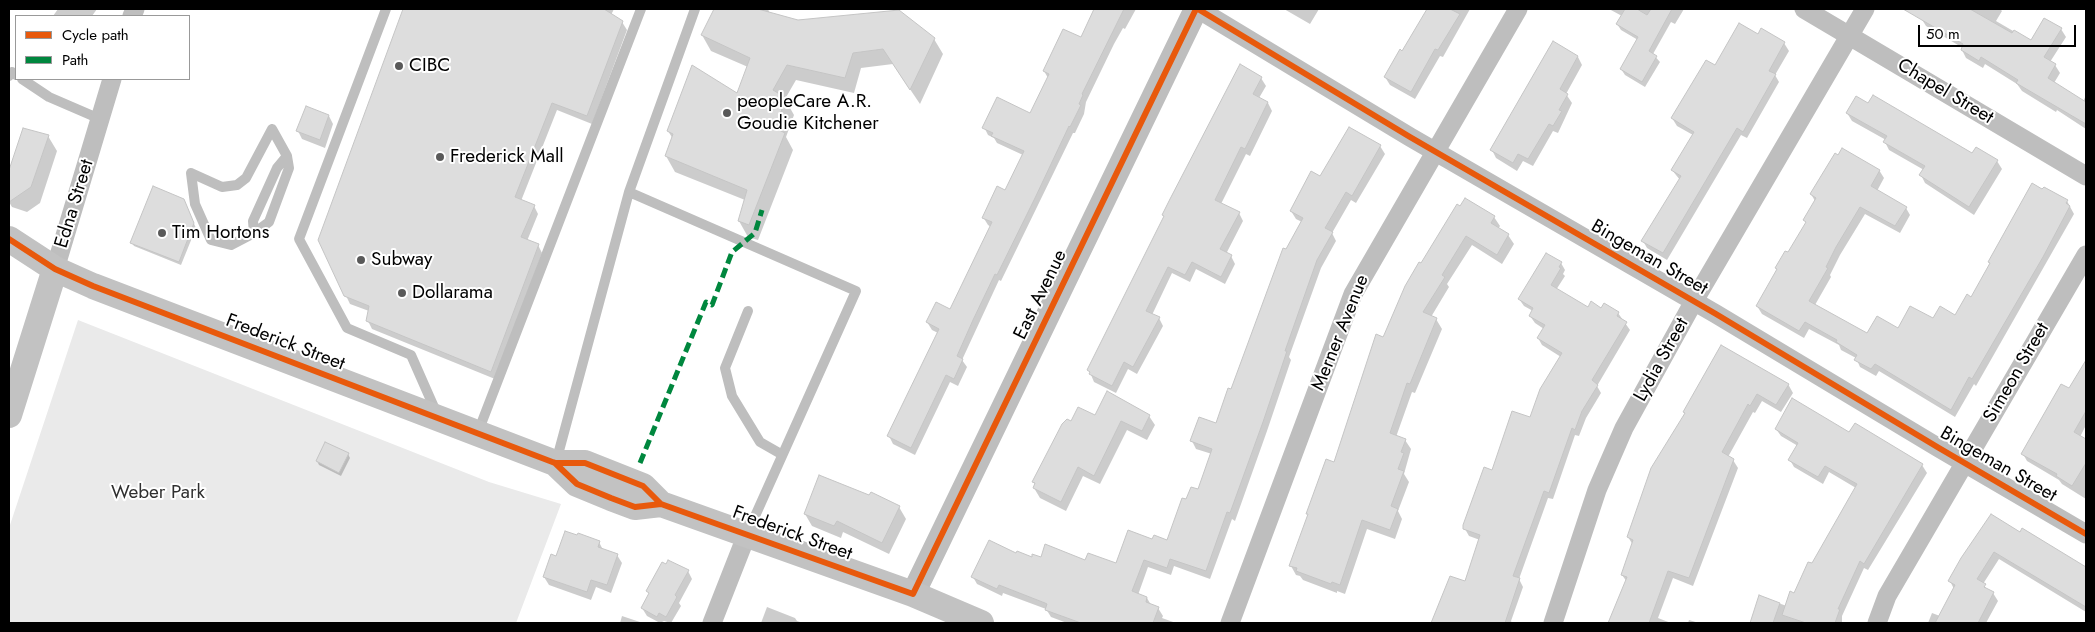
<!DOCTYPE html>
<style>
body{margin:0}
#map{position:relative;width:2095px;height:632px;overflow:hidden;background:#fff;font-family:Jost,sans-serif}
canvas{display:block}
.frame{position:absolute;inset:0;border:10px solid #000;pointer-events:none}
.legend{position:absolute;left:15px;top:15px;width:175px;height:65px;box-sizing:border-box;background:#fff;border:1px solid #999;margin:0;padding:6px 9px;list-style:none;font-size:15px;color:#000}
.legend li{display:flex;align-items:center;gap:10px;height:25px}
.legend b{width:25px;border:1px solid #999}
.scale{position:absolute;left:1918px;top:25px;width:158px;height:22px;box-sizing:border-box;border:2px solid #000;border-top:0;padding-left:6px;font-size:15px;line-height:18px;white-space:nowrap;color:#000;-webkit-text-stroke:4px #fff;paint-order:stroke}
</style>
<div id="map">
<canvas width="2095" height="632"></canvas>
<div class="frame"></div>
<ul class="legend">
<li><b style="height:6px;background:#e8590c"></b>Cycle path</li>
<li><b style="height:6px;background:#00873e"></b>Path</li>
</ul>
<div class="scale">50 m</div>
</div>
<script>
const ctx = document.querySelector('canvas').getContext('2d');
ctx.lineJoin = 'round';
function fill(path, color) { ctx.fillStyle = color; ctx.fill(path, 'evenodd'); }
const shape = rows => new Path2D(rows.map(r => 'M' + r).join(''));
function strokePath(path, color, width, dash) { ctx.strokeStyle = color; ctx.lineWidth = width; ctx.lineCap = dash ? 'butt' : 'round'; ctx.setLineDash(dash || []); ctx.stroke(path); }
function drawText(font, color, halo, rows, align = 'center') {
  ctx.font = font + ' Jost,sans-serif'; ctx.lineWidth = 4; ctx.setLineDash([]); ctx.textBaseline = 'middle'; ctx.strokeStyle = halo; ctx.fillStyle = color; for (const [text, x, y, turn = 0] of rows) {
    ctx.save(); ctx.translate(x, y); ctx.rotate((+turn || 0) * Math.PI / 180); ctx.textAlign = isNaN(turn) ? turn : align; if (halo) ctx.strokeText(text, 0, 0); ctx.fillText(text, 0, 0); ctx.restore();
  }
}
const green = shape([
 [78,320,489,482,561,504,516,623,9,623,9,528]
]);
const shadow = shape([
 [58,9,97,9,92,16,53,16],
 [404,9,614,9,611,15,622,22,627,30,592,124,557,110,521,201,534,206,538,214,527,241,538,245,542,253,495,379,372,329,368,321,369,311,350,304,319,240],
 [715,9,768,9,770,14,798,21,934,39,943,54,920,104,893,64,861,68,854,93,796,80,785,99,794,115,786,137,793,150,758,240,748,237,739,221,745,200,675,172,666,156,673,139,668,131,737,95,748,67,711,51,702,35],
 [1096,9,1136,9,1125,29,1123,28,1114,44,1086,102,1084,114,1075,133,1073,133,1001,281,999,280,962,360,967,367,958,386,950,382,915,455,893,444,889,436,938,333,932,330,927,322,951,311,991,227,988,225,983,217,1005,191,1023,155,997,143,994,138,988,135,984,127,1030,115,1048,78,1044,71,1081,39],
 [1284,9,1319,9,1310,24],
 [1429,9,1470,9,1443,57,1440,56,1415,99,1390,85,1385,77,1403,53],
 [1609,9,1684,9,1675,24,1671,22,1653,54,1660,62,1645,87,1625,75,1621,69,1638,40,1621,30,1617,24,1622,16],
 [1927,9,2000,9,2002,11,1996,21,2032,42,2061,29,2066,37,2050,62,2055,65,2060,73,2054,83,2083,102,2086,95,2086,129,2057,110,2056,112,2022,91,2017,84,1985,64,1983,68,1966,58,1962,50,1963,48,1926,26,1921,18],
 [1762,30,1784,43,1789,51,1775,75,1779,82,1747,138,1741,135,1667,260,1647,248,1643,241,1680,180,1672,170,1693,135,1677,126,1672,118,1715,67,1759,35],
 [1553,43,1578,57,1582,65,1566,94,1572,103,1558,133,1553,131,1533,166,1523,161,1517,171,1496,158,1492,150],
 [1240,66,1261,78,1266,86,1259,98,1268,103,1272,111,1250,156,1246,154,1221,204,1239,213,1243,221,1226,254,1231,256,1235,264,1225,284,1196,269,1190,282,1172,273,1152,315,1159,318,1163,326,1137,374,1128,369,1116,393,1094,382,1089,370],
 [306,108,329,116,333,124,325,148,302,139,298,131],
 [1847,113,1973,155,1997,161,2002,169,1974,215,1925,183,1921,175,1924,170,1889,150,1885,142,1886,140,1852,121],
 [24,129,48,136,57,151,40,203,27,212,12,207,9,202,9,174],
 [1380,146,1385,154,1356,203,1351,200,1332,233,1336,241,1321,268,1289,357,1291,360,1267,431,1235,521,1232,519,1210,579,1174,566,1171,575,1148,567,1138,595,1147,598,1151,605,1158,608,1163,616,1162,618,1176,623,1067,623,1051,617,1046,609,1003,593,1002,596,977,584,973,577,1017,555,1032,558,1116,565,1153,540,1168,541,1187,501,1198,491,1212,454,1196,449,1192,441,1217,424,1232,391,1286,251,1302,222,1296,219,1291,211,1321,178],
 [1879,170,1884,178,1877,191,1906,208,1910,215,1900,233,1865,214,1840,255,1830,275,1831,277,1815,305,1868,335,1955,317,1972,298,1990,264,1989,262,2067,201,2074,214,1976,386,1974,384,1955,417,1879,371,1876,376,1860,367,1856,358,1841,350,1839,345,1809,329,1804,338,1762,314,1757,306,1778,270,1776,268,1788,254,1807,223,1815,201,1811,194],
 [185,204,196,228,181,265,134,246,132,243],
 [1494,217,1500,226,1498,229,1508,235,1514,244,1502,264,1472,245,1447,284,1449,287,1431,317,1436,319,1442,329,1415,393,1412,392,1396,437,1405,440,1411,449,1404,474,1409,482,1398,511,1402,519,1395,539,1367,529,1345,594,1337,591,1337,593,1303,580,1300,576,1296,575,1291,566,1334,463,1383,338,1422,265],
 [1561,263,1565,270,1563,274,1565,276,1556,290,1588,308,1618,313,1630,330,1597,386,1601,393,1586,418,1579,436,1575,435,1553,499,1548,498,1519,579,1523,587,1511,621,1512,623,1433,623,1466,582,1480,540,1469,536,1465,529,1493,472,1530,419,1561,357,1542,345,1538,338,1544,329,1535,323,1530,316,1533,311,1524,306,1519,299],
 [2086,370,2086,425,2080,437,2086,440,2086,499,2062,484,2059,480,2027,461,2023,454],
 [1788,384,1793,393,1781,412,1762,401,1755,413,1753,412,1728,457,1733,460,1738,468,1693,586,1673,578,1658,618,1671,623,1609,623,1627,582,1622,575,1633,545,1628,537,1685,414,1684,412],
 [1149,416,1155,425,1147,440,1127,430,1100,484,1083,476,1066,511,1040,498,1034,488,1035,485,1034,482,1072,423,1095,417],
 [1855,424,1922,465,1927,473,1868,570,1864,568,1842,616,1842,623,1753,623,1752,621,1760,597,1787,606,1813,565,1856,488,1829,472,1823,484,1794,467,1790,460,1798,446,1781,436,1776,429,1850,434],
 [348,454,350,458,341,476,319,465,317,461],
 [899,507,906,519,889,554,843,532,841,538,812,526,805,514],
 [2023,530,2086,568,2086,612,1999,559,1983,584,1988,591,1993,593,1998,601,1986,623,1928,623,1932,613,1940,616,1954,589,1950,581,2020,534],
 [599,542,603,550,617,555,622,563,611,593,596,587,591,600,549,585,544,577,556,558],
 [688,571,692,579,679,603,681,606,671,623,664,621,660,623,647,616,642,608,650,594,648,591],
 [767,607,795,618,797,621,803,623,761,623],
 [622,616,643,623,620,623],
 [1689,620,1699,623,1688,623]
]);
const building = shape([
 [403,9,604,9,623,21,587,116,552,103,515,197,535,205,521,237,539,244,491,372,366,321,369,306,344,296,318,240,403,9],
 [714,9,758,9,798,20,899,10,935,38,910,90,883,49,853,53,845,78,787,65,773,90,786,98,775,128,785,133,749,225,738,221,747,190,665,156,673,134,667,131,692,65,737,93,750,58,701,35,714,9],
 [1094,9,1124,9,1082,94,1083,95,1079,104,1081,105,1070,127,1069,126,1035,198,997,275,995,274,973,320,957,356,963,359,954,379,946,375,911,448,887,436,939,329,926,322,936,302,950,309,992,222,982,218,997,186,1005,190,1024,151,991,136,993,133,982,128,997,97,1030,113,1049,74,1043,71,1063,29,1081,37,1094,9],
 [1427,9,1450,9,1460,14,1438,50,1435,49,1411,92,1384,77,1400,49,1402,51,1427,9],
 [1625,9,1637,9,1647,15,1651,9,1672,9,1649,51,1657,56,1642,82,1620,69,1638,37,1616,24,1625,9],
 [1903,9,1970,9,2012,33,2014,30,2031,40,2044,18,2062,28,2044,57,2056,64,2048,78,2086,102,2086,124,2016,83,2018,80,1981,57,1979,61,1961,50,1963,44,1903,9],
 [1739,23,1758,34,1761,28,1785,42,1769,71,1776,74,1743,132,1737,128,1663,253,1641,241,1681,176,1671,170,1694,132,1671,118,1706,60,1715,65,1739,23],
 [1553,41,1578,56,1560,89,1568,94,1559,110,1562,111,1553,126,1549,124,1528,159,1518,154,1513,163,1490,150,1553,41],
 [1240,64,1262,77,1253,94,1268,102,1245,149,1241,147,1215,200,1240,212,1220,249,1232,255,1221,277,1192,262,1185,275,1168,267,1146,311,1160,317,1133,367,1124,362,1112,386,1089,374,1090,372,1087,370,1164,216,1162,215,1170,199,1240,64],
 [1873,95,1972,153,1976,147,1998,160,1969,207,1919,175,1925,166,1883,142,1887,136,1846,113,1856,96,1868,103,1873,95],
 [306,106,329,115,320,140,296,131,306,106],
 [1349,127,1381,145,1352,196,1346,192,1325,228,1333,232,1317,260,1285,351,1287,351,1263,422,1230,513,1227,512,1206,571,1170,559,1167,568,1144,560,1132,591,1147,597,1146,602,1159,607,1153,623,1081,623,1045,610,1047,604,1045,603,999,585,997,589,971,577,989,540,1016,553,1017,551,1032,557,1032,554,1041,557,1045,544,1085,560,1088,553,1116,563,1128,530,1152,539,1154,535,1167,540,1182,498,1186,499,1191,487,1198,489,1212,449,1190,441,1199,417,1216,423,1228,388,1231,389,1283,248,1286,249,1303,218,1290,211,1311,171,1320,176,1349,127],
 [23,128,49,135,31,187,9,202,9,170,23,128],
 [1842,148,1880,170,1871,186,1907,207,1895,226,1860,207,1836,247,1826,267,1828,268,1809,301,1867,333,1877,316,1898,328,1910,306,1933,318,1940,306,1955,315,1967,294,1971,297,1990,263,1988,262,2032,183,2042,189,2044,187,2068,200,2066,203,2070,206,2043,257,1972,379,1969,377,1951,410,1875,364,1871,369,1854,360,1857,355,1836,342,1837,340,1805,322,1799,331,1756,306,1777,269,1775,268,1785,251,1788,252,1806,222,1803,220,1816,198,1810,194,1835,153,1838,155,1842,148],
 [153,186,184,199,194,223,179,262,130,243,153,186],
 [1465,198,1495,216,1491,223,1509,234,1497,255,1466,236,1442,275,1445,277,1423,312,1437,318,1410,384,1407,383,1390,433,1406,439,1401,452,1404,453,1398,469,1404,471,1391,506,1398,509,1390,530,1362,520,1340,585,1332,582,1331,584,1296,571,1297,568,1289,566,1308,514,1306,514,1326,459,1334,462,1376,334,1383,337,1384,335,1405,286,1419,262,1421,263,1457,204,1460,206,1465,198],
 [1546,253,1562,262,1559,267,1561,268,1551,285,1588,307,1591,301,1601,308,1604,303,1619,312,1617,316,1627,322,1592,380,1598,385,1582,411,1575,430,1572,428,1549,493,1544,491,1513,576,1520,578,1505,623,1431,623,1450,576,1465,581,1480,535,1463,529,1463,525,1484,467,1492,470,1512,411,1530,417,1540,389,1562,353,1537,338,1545,325,1529,316,1533,308,1518,299,1546,253],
 [1721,345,1789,384,1776,405,1757,394,1750,406,1748,404,1722,452,1734,459,1689,578,1668,571,1649,623,1608,623,1627,577,1621,575,1633,540,1627,537,1651,468,1685,413,1683,412,1721,345],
 [2086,360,2086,411,2074,432,2086,439,2086,463,2072,486,2056,476,2057,474,2021,454,2061,384,2069,388,2086,360],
 [1107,391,1150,415,1142,431,1121,421,1094,476,1078,467,1061,502,1033,488,1035,483,1032,482,1062,424,1067,419,1071,421,1078,407,1095,415,1107,391],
 [1792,398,1849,432,1855,423,1923,464,1864,564,1860,561,1838,609,1840,609,1835,623,1806,623,1782,615,1790,591,1794,593,1808,562,1812,563,1857,484,1825,466,1818,477,1788,460,1798,443,1775,429,1792,398],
 [325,442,349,453,339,473,316,461,325,442],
 [819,475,869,495,871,492,900,506,882,543,837,521,834,526,804,514,819,475],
 [1991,514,2020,532,2022,528,2086,567,2086,607,1994,552,1977,579,1986,584,1984,587,1994,592,1978,623,1935,623,1955,585,1948,581,1961,558,1991,514],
 [565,531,577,535,578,533,600,541,598,547,618,554,607,585,591,580,587,592,543,577,551,554,556,556,565,531],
 [668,560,689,570,675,595,677,597,666,617,659,613,657,617,641,608,649,593,646,591,662,562,666,564,668,560],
 [1759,595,1780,603,1773,623,1750,623,1759,595]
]);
const service = shape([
 [386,9,299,239,347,328,411,355,437,414],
 [9,76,12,72,16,75],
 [22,79,49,97,100,119],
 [191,173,195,204,211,240,231,245,254,233,253,221,277,168,287,156,272,129],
 [191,173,222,187,237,185,246,178,272,129],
 [629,192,856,291,747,534],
 [254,233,269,222,289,168,287,156],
 [748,311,725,368,732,396,760,442,781,454],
 [478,432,641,9],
 [556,462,629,192,695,9]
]);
const minor = shape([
 [1198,9,1410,137,1716,314,1939,448,2086,534],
 [1804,9,2086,176],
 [132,16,135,9],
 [55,269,112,79],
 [712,623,747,534],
 [1230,623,1353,294,1518,9],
 [1553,623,1597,490,1624,428,1694,301,1865,9],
 [1877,623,1887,596,2086,255]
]);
const tertiary = shape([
 [913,594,1196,9]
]);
const secondary = shape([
 [9,239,55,269,93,286,555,463,585,463,643,486,661,504,913,594,981,623],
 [9,415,55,269],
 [555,463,577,484,611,498,635,507,661,504]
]);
const quiet = shape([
 [640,463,706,302,712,305,732,252,755,233,762,210]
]);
const cycleway = shape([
 [1198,9,1410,137,1716,314,1939,448,2086,534],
 [9,239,55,269,93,286,555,463,585,463,643,486,661,504,913,594,1196,9],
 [555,463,577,484,611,498,635,507,661,504]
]);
const markers = [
 [399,66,5,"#595959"],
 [727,113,5,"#595959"],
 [440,157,5,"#595959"],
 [162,233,5,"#595959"],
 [361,260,5,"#595959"],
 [402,293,5,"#595959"]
];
const poiNames = [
 ["CIBC",409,66],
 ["peopleCare A.R.",737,102],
 ["Goudie Kitchener",737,124],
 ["Frederick Mall",450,157],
 ["Tim Hortons",172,233],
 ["Subway",371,260],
 ["Dollarama",412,293]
];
const streetNames = [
 ["Chapel Street",1945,92,31],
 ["Edna Street",75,204,-73],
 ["Bingeman Street",1649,258,30],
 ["East Avenue",1041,295,-64],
 ["Merner Avenue",1341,333,-68],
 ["Frederick Street",285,343,21],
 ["Lydia Street",1662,360,-61],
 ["Simeon Street",2017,373,-60],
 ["Bingeman Street",1998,465,30],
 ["Frederick Street",792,534,20]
];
const parkNames = [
 ["Weber Park",158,493]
];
fill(green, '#eaeaea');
fill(shadow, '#0003');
fill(building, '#ddd');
strokePath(building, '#c5c5c5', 1);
strokePath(service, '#bebebe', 10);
strokePath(minor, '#bebebe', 19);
strokePath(tertiary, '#bebebe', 24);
strokePath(secondary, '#c2c2c2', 26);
strokePath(quiet, '#00873e', 5, [10, 5]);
strokePath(cycleway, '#e8590c', 6);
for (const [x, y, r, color] of markers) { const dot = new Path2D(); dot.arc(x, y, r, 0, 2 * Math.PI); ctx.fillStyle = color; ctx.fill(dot); strokePath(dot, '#fff', 2); }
drawText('19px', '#000', '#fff', poiNames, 'left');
drawText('19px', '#000', '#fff', streetNames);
drawText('19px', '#303030', '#fff', parkNames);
</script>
